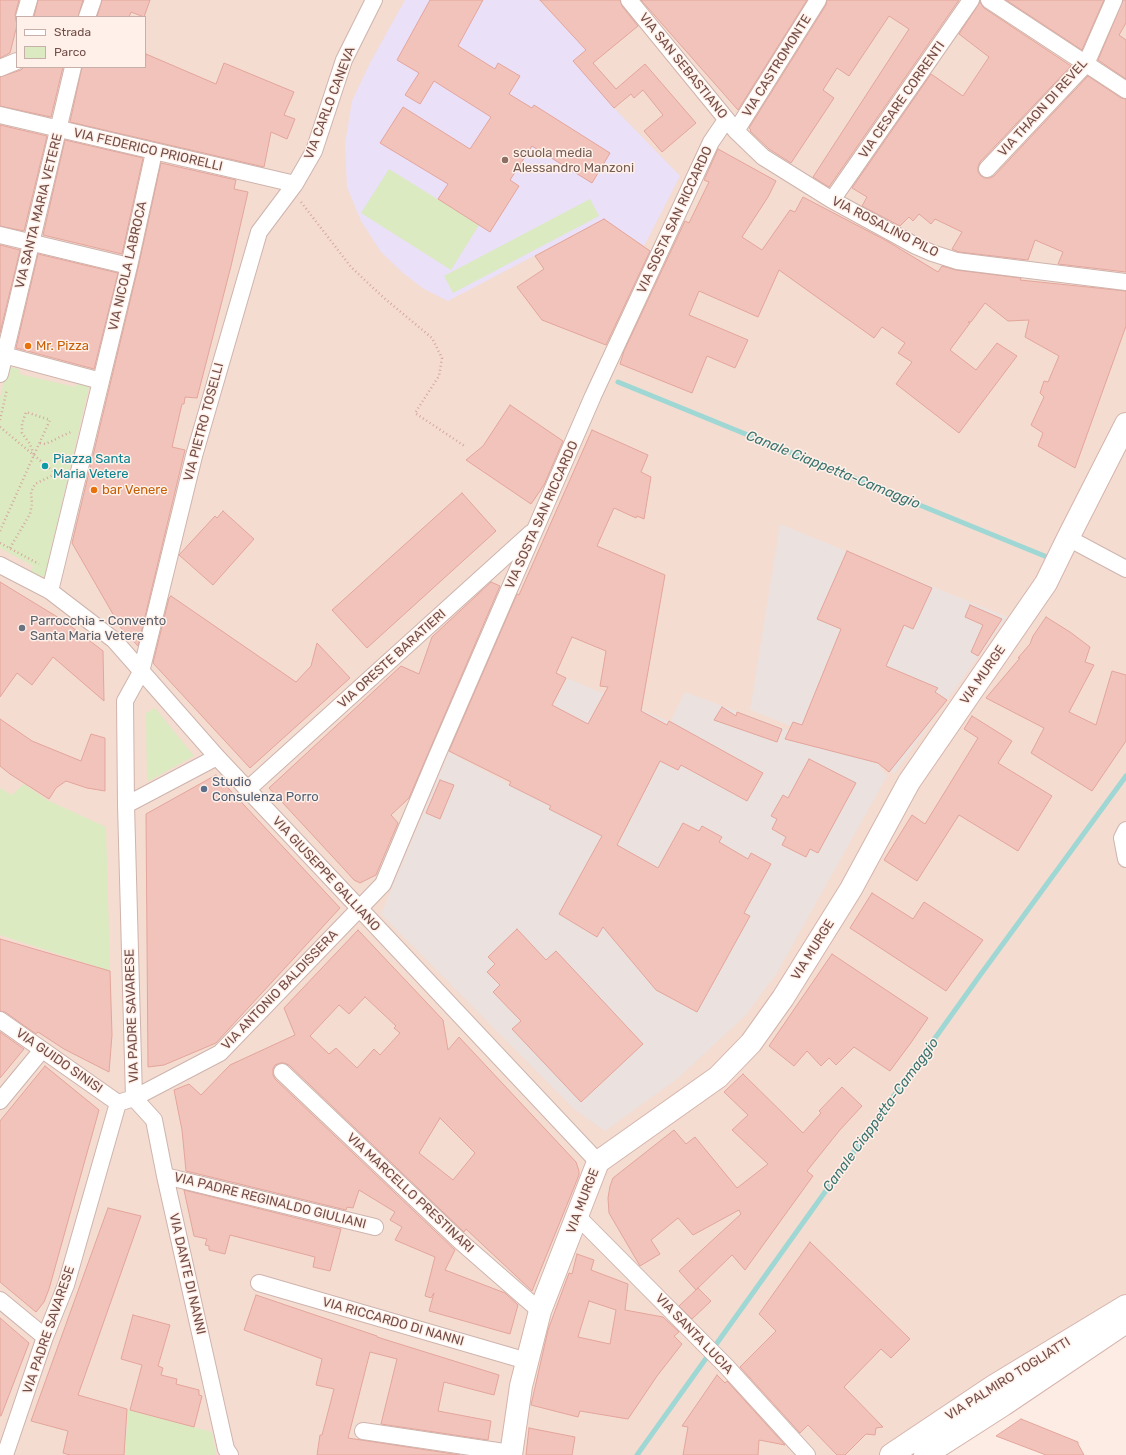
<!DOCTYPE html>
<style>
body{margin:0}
#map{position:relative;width:1126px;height:1455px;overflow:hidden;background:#fcece3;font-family:Rubik,sans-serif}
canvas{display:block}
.legend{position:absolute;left:16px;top:16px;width:130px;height:52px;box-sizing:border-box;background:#fff1e9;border:1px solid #c7b0a9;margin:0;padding:5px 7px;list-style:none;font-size:12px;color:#744e49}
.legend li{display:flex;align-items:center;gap:8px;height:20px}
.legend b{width:20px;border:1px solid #c7b0a9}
</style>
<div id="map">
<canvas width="1126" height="1455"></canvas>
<ul class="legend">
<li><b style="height:5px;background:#fff"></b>Strada</li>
<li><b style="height:11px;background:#dbeac1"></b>Parco</li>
</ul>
</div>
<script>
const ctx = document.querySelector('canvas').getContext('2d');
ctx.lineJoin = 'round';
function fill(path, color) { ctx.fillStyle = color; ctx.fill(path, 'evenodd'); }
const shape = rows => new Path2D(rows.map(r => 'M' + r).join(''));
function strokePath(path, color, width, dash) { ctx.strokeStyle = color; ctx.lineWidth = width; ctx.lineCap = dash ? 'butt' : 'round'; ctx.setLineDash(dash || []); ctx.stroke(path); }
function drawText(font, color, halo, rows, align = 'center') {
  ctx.font = font + ' Rubik,sans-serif'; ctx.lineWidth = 3; ctx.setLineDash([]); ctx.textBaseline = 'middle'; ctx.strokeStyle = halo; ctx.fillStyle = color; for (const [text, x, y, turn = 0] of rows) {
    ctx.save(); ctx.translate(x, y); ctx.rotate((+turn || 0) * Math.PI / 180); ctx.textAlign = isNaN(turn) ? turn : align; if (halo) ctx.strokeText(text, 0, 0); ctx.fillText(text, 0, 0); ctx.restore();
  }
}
const residential = shape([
 [0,0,1126,0,1126,1321,913,1455,0,1455],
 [17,17,145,17,145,67,17,67]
]);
const industrial = shape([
 [780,524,1007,617,894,774,882,762,750,710],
 [567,678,670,722,685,692,877,763,887,776,777,973,745,1016,677,1079,605,1131,574,1109,381,914,449,752,511,785]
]);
const education = shape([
 [405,0,539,0,586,50,573,61,614,108,680,176,644,246,604,219,448,301,424,289,403,273,381,252,361,221,347,187,345,144,352,101,370,63]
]);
const green = shape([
 [389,169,479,225,451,270,361,213],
 [590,199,599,216,453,293,444,276],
 [10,367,19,369,19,374,76,387,78,381,86,384,89,387,45,575,43,578,40,578,31,574,33,566,0,548,0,398,6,370],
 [155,708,194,756,147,782,146,713],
 [24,784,47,800,106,827,110,971,0,935,0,788,12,795],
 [128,1410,212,1432,216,1455,125,1455]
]);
const stream = shape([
 [618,382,1047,557],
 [637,1455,978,978,1126,776]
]);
const building = shape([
 [0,0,19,0,15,15,17,25,10,53,0,58,0,0],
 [38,0,83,0,78,17,34,17,38,0],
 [102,0,150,0,144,17,131,12,129,17,97,17,102,0],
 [430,0,483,0,458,46,495,69,498,63,520,76,509,94,532,108,534,105,610,153,592,183,532,146,510,180,519,186,490,232,438,199,448,184,380,143,403,107,470,149,491,117,434,81,420,104,405,95,419,73,397,60,430,0],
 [540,0,620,0,622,6,638,26,593,63,616,89,645,64,696,123,662,152,644,131,663,115,643,90,634,98,631,94,614,108,573,61,586,50,540,0],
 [641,0,807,0,738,110,641,0],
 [827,0,959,0,829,187,813,177,909,29,889,16,849,76,837,68,823,90,834,98,791,163,769,149,750,131,751,130,749,128,826,5,827,0],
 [1006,0,1104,0,1082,50,1006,0],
 [1123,0,1126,0,1126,23,1119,35,1126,40,1126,79,1098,60,1123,0],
 [980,2,984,8,1071,66,980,162,978,167,978,172,981,176,985,178,990,178,994,176,1088,76,1121,98,1126,99,1126,272,1058,264,1063,252,1035,240,1028,260,959,252,952,249,962,232,935,219,931,224,919,214,913,221,909,217,900,226,862,206,867,197,852,188,931,74,963,96,989,57,959,34,980,2],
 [146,54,216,84,224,63,294,92,284,115,295,119,287,139,271,132,264,167,70,122,82,67,145,67,146,54],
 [24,67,63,67,51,117,0,106,0,77,21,70,24,67],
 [0,125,47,136,24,231,0,226,0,125],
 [65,140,143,158,122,254,43,235,65,140],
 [718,149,776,181,768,197,742,237,762,250,790,210,795,212,803,197,887,241,938,272,942,266,956,270,1021,278,1020,280,1126,291,1126,326,1075,468,1038,446,1043,433,1031,425,1044,397,1040,393,1044,381,1048,382,1059,356,1025,337,1029,320,1008,321,985,303,971,322,968,322,970,323,950,350,976,370,997,343,1017,356,959,433,896,384,912,362,898,353,905,343,882,327,874,338,779,270,758,317,699,291,689,315,748,340,735,368,707,356,692,393,620,364,624,351,685,221,689,223,709,182,704,180,718,149],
 [161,163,236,180,234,189,248,192,231,266,197,398,185,397,184,404,182,404,172,447,185,450,138,646,121,628,72,543,138,268,161,163],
 [604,219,650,251,606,345,542,320,517,287,544,269,535,256,604,219],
 [0,245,20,250,0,333,0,245],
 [38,254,118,273,94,369,16,348,38,254],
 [510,405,563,441,544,485,531,504,466,460,483,446,510,405],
 [592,430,648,455,641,472,651,477,644,519,637,516,636,518,614,508,597,546,665,575,641,711,667,725,669,721,763,773,747,801,681,765,678,770,660,761,617,845,658,868,683,823,699,831,702,826,722,837,719,842,748,859,751,853,771,864,744,913,750,916,697,1012,656,990,603,927,597,937,559,914,602,836,549,809,551,806,509,785,511,782,449,751,517,594,519,595,592,430],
 [572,637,606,651,600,686,608,687,588,724,552,705,566,678,556,673,572,637],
 [462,493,496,531,367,648,332,610,462,493],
 [223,511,254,539,213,585,179,555,215,516,217,518,223,511],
 [847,551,932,588,913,629,904,625,886,666,938,688,935,692,947,700,889,772,878,763,785,739,793,722,802,725,841,629,817,619,847,551],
 [0,582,64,621,103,651,104,701,53,657,32,685,17,673,0,697,0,582],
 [491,582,500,586,409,798,391,815,398,823,376,875,360,883,354,880,345,870,269,788,401,666,419,674,432,637,491,582],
 [171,596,296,682,311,666,317,643,350,678,250,768,153,663,169,598,171,596],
 [970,605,1002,619,978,656,971,652,983,625,965,617,970,605],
 [1046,617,1070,632,1090,647,1085,662,1094,665,1069,712,1096,725,1112,671,1126,675,1126,741,1092,791,1031,753,1044,728,986,698,1020,658,1018,658,1030,644,1033,636,1046,617],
 [722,707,736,716,737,712,782,729,777,742,714,720,722,707],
 [972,716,1012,741,998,763,1052,796,1018,851,959,815,917,881,884,860,912,815,925,824,978,738,964,729,972,716],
 [0,719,32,741,81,761,91,734,105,738,105,791,87,788,66,781,56,788,49,799,10,774,0,766,0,719],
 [809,759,856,783,818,853,810,849,806,857,782,845,786,837,772,829,777,819,771,816,783,795,788,798,809,759],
 [216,775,340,908,216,1043,164,1065,148,1067,146,814,216,775],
 [440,780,454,785,440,819,426,813,440,780],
 [872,893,913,919,924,902,983,940,946,991,850,928,872,893],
 [517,929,546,960,556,951,643,1044,581,1102,512,1029,521,1021,493,992,500,985,487,972,495,964,488,957,517,929],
 [358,930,443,1020,448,1050,459,1037,576,1162,579,1171,579,1175,532,1291,466,1229,464,1232,289,1065,284,1063,280,1063,275,1065,273,1069,273,1075,275,1079,455,1250,445,1270,505,1293,518,1305,510,1334,429,1311,434,1293,431,1298,425,1296,435,1257,395,1240,402,1227,390,1220,395,1212,359,1190,353,1208,347,1207,346,1210,186,1171,182,1130,174,1090,189,1084,201,1095,230,1065,295,1035,284,1008,358,930],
 [365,997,396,1026,394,1028,400,1033,380,1055,374,1049,357,1068,336,1048,329,1054,310,1036,339,1005,349,1014,365,997],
 [440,1118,475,1153,453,1180,419,1153,440,1118],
 [0,939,110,971,112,1035,109,1072,64,1049,38,1032,36,1034,5,1012,0,1011,0,939],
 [832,954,928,1018,910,1044,890,1071,854,1047,836,1065,829,1058,821,1066,807,1051,794,1066,769,1046,832,954],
 [0,1032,24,1049,0,1078,0,1032],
 [45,1066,99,1110,49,1289,44,1302,36,1312,0,1282,0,1121,45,1066],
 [743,1074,803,1133,821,1113,819,1111,842,1087,862,1106,839,1131,807,1171,813,1176,745,1270,732,1255,696,1290,679,1271,741,1214,739,1210,693,1235,678,1218,651,1240,660,1254,640,1266,609,1213,608,1198,610,1186,613,1178,674,1130,686,1144,695,1137,737,1188,768,1164,732,1130,748,1115,724,1092,743,1074],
 [184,1190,341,1229,330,1271,313,1267,315,1257,230,1235,225,1254,209,1250,209,1246,205,1245,207,1239,194,1236,184,1190],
 [108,1208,141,1216,78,1395,127,1409,124,1455,70,1455,63,1453,68,1431,31,1421,108,1208],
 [810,1242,910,1339,891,1358,881,1349,844,1387,883,1427,876,1428,875,1435,866,1434,845,1455,837,1455,808,1425,800,1433,740,1367,776,1331,759,1314,810,1242],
 [577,1254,594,1260,591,1270,628,1284,625,1310,663,1317,679,1332,674,1336,682,1344,657,1376,628,1419,580,1411,578,1417,531,1405,548,1330,569,1273,572,1274,577,1254],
 [589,1301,616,1310,610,1344,578,1337,589,1301],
 [698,1288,711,1301,692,1319,679,1306,698,1288],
 [256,1295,377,1336,377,1337,499,1375,494,1395,444,1382,438,1411,491,1421,488,1440,381,1424,397,1359,370,1352,348,1438,460,1455,317,1455,320,1435,322,1435,334,1389,316,1385,322,1359,244,1330,256,1295],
 [133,1315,170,1325,158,1366,163,1368,161,1375,177,1379,176,1384,199,1390,199,1395,202,1396,194,1427,130,1410,142,1365,121,1359,133,1315],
 [0,1318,29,1343,1,1416,0,1416,0,1318],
 [717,1375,725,1383,727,1381,785,1445,759,1440,758,1455,683,1455,688,1427,682,1426,717,1375],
 [1021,1419,1078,1442,1078,1444,1084,1455,1046,1455,996,1436,1021,1419],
 [529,1428,575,1437,572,1455,526,1455,529,1428]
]);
const path = shape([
 [301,202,351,267,384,298,432,338,442,358,439,376,415,413,466,447],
 [0,420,7,389],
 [0,427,60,477],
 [40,443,45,444,52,441,64,435,71,432],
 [0,531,34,455,50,420,26,412,22,424,22,433,30,444,34,455],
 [0,543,39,564],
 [10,548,30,514,32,504,31,492,35,484,57,473]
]);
const street = shape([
 [629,0,736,131,763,157,832,200,916,246,932,253,957,261,1126,282],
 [989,0,1126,90],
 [24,17,29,0],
 [87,17,93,0],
 [0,68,17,61],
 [0,115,295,184],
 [736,131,818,0],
 [987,169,1086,64,1114,0],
 [832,200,971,0],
 [0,235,129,266],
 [0,354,101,381,50,591],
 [0,374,73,67],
 [101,381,129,266,154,152],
 [1068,538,1126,569],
 [0,565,50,591,114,640,217,757,598,1162],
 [248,789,531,533],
 [126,805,217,757],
 [1126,830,1122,838,1126,859],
 [0,1020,118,1103],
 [282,1072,461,1242,540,1311],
 [0,1101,42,1050],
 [165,1176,375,1227],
 [577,1216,726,1366,807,1455],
 [259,1283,527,1361],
 [0,1300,45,1337],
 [363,1431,511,1453],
 [5,1455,45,1337,66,1285,118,1103,134,1098,126,805,125,701,141,672,194,456,259,232,295,184,314,151,344,60,374,0],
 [230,1455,226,1449,165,1176,154,1120,134,1098,220,1053,383,884,436,758,593,396,711,142,726,120]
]);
const secondary = shape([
 [511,1455,521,1386,540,1311,598,1162,718,1077,751,1043,783,998,851,889,909,782,1046,583,1068,538,1126,424],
 [891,1455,994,1386,1126,1306],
 [925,1455,1003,1405,1126,1322]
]);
const markers = [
 [505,160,4,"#8d6e63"],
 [28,346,4,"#e8710a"],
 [45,466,4,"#0f9aa8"],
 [94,490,4,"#e8710a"],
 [22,628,4,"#6b7280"],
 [204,789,4,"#5c6f8a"]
];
const streetNames = [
 ["VIA SAN SEBASTIANO",683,66,51],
 ["VIA CASTROMONTE",777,66,-58],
 ["VIA CESARE CORRENTI",902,100,-55],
 ["VIA CARLO CANEVA",330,103,-69],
 ["VIA THAON DI REVEL",1043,108,-48],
 ["VIA FEDERICO PRIORELLI",148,150,13],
 ["VIA SANTA MARIA VETERE",39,211,-76],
 ["VIA SOSTA SAN RICCARDO",675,220,-65],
 ["VIA ROSALINO PILO",885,227,27],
 ["VIA NICOLA LABROCA",128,266,-77],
 ["VIA PIETRO TOSELLI",204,422,-75],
 ["VIA SOSTA SAN RICCARDO",542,515,-66],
 ["VIA ORESTE BARATIERI",392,659,-42],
 ["VIA MURGE",983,675,-55],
 ["VIA GIUSEPPE GALLIANO",326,874,47],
 ["VIA MURGE",813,950,-58],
 ["VIA ANTONIO BALDISSERA",280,990,-46],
 ["VIA PADRE SAVARESE",132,1016,-92],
 ["VIA GUIDO SINISI",59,1061,35],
 ["VIA MARCELLO PRESTINARI",410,1193,43],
 ["VIA PADRE REGINALDO GIULIANI",270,1201,14],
 ["VIA MURGE",583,1201,-69],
 ["VIA DANTE DI NANNI",187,1274,77],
 ["VIA RICCARDO DI NANNI",393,1322,16],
 ["VIA PADRE SAVARESE",49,1330,-71],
 ["VIA SANTA LUCIA",694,1334,46],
 ["VIA PALMIRO TOGLIATTI",1008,1379,-32]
];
const educationNames = [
 ["scuola media",513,153],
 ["Alessandro Manzoni",513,168]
];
const foodNames = [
 ["Mr. Pizza",36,346],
 ["bar Venere",102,490]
];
const cultureNames = [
 ["Piazza Santa",53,459],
 ["Maria Vetere",53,474]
];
const worshipNames = [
 ["Parrocchia - Convento",30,621],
 ["Santa Maria Vetere",30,636]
];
const serviceNames = [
 ["Studio",212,782],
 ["Consulenza Porro",212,797]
];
const waterNames = [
 ["Canale Ciappetta-Camaggio",833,470,22],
 ["Canale Ciappetta-Camaggio",881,1115,-54]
];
fill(residential, '#f4dcd1');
fill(industrial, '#ebe1de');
fill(education, '#eae0f8');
fill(green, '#dbeac1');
strokePath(stream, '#9ed7d3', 5);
fill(building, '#f2c3bb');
strokePath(building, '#e4a59b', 1);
strokePath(street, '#cfb4ad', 18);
strokePath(secondary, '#d5b4ac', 24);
strokePath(path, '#d6a69e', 2.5, [1, 3]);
strokePath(street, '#fff', 16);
strokePath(secondary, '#fff', 22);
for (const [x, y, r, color] of markers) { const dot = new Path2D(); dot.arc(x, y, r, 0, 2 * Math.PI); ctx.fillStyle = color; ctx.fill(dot); strokePath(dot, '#fff1e9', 1.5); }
drawText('13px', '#744e49', '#fff1e9', streetNames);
drawText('13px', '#785e54', '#fff1e9', educationNames, 'left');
drawText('13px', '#c56008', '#fff1e9', foodNames, 'left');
drawText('13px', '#0d838f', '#fff1e9', cultureNames, 'left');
drawText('13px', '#5b616d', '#fff1e9', worshipNames, 'left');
drawText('13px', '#4e5e75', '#fff1e9', serviceNames, 'left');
drawText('italic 14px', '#3a736f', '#fff1e9', waterNames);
</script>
